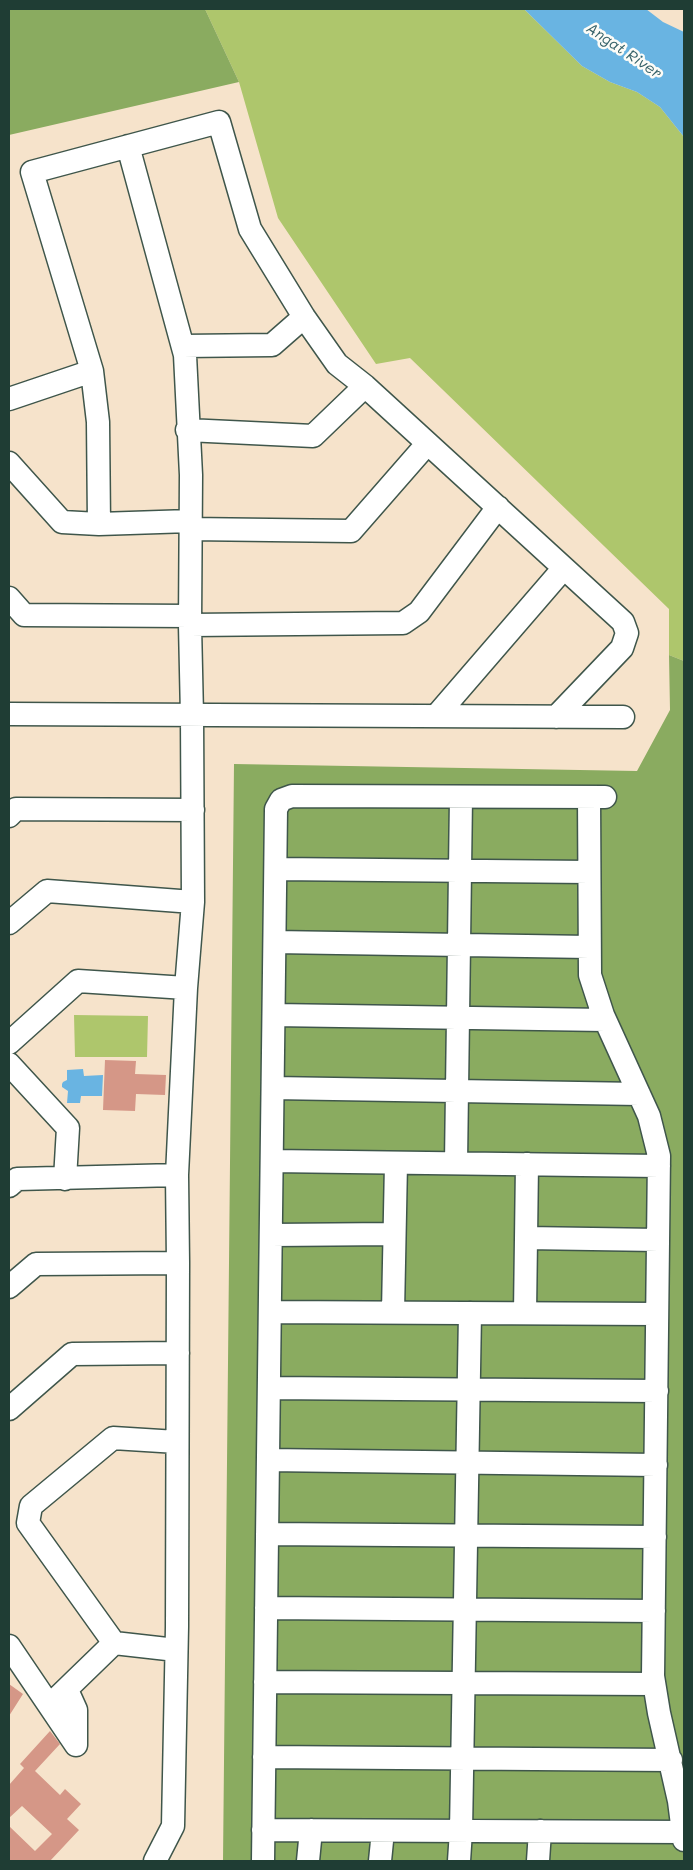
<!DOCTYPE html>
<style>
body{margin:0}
#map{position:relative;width:693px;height:1870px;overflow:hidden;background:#f6e3cb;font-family:Mali,sans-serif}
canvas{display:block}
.frame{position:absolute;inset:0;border:10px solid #1f3d34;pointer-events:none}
</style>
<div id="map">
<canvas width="693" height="1870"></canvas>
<div class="frame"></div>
</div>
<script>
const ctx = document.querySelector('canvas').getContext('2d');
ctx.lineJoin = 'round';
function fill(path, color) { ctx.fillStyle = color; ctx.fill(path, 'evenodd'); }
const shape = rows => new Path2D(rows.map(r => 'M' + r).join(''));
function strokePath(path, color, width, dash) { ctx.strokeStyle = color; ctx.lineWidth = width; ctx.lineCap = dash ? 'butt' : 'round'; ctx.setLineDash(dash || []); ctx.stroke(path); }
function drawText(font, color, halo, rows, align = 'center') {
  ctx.font = font + ' Mali,sans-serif'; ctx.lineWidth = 5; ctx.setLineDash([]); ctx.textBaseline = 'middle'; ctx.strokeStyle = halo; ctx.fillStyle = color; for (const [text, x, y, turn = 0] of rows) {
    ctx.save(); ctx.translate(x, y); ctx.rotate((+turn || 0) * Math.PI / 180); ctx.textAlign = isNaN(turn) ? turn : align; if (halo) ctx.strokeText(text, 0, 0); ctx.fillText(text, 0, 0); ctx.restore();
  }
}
const green = shape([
 [205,9,524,9,582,66,610,82,637,92,660,107,684,137,684,661,669,655,669,609,410,358,376,364,278,218,239,82],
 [74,1015,148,1016,147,1057,75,1057]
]);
const forest = shape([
 [9,9,205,9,239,82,9,135],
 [669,655,684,661,684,1861,223,1861,234,764,637,771,670,710]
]);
const water = shape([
 [524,9,646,9,663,22,684,32,684,137,660,107,637,92,610,82,582,66],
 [83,1069,84,1076,103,1075,102,1096,81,1096,80,1103,67,1103,68,1091,62,1087,62,1084,63,1082,67,1080,67,1070]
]);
const building = shape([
 [105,1060,136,1061,135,1074,166,1075,165,1095,136,1094,135,1111,103,1110],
 [9,1684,23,1694,9,1716],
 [50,1731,60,1744,35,1771,60,1795,65,1789,81,1804,67,1819,79,1830,50,1861,9,1861,9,1826,35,1851,52,1834,22,1806,9,1818,9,1785,24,1768,20,1764]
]);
const minor = shape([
 [128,146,185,355,191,475,190,625,192,716,193,902,186,988,177,1175,178,1263,177,1627,173,1826,155,1861],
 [183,346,272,345,304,317],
 [9,399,92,371],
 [187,430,313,436,365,386],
 [9,463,62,522,99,524,190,521],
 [99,524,98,422,92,371,32,172,219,122,250,229,304,317,337,364,365,386,623,622,627,633,622,648,556,717],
 [190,529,351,531,427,444],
 [9,598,24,615,190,616],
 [190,625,403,623,419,612,498,507],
 [9,714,623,717],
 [437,715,563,569],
 [589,797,590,975,603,1015,649,1116,659,1156,653,1676,659,1713,679,1801,684,1840],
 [9,816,16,809,193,810],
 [276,869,589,872],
 [9,923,47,891,193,902],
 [275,942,589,947],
 [274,1015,605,1020],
 [9,1043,78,981,186,988],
 [9,1064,68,1128,65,1179],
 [273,1088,639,1094],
 [272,1161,659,1166],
 [456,1163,461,797],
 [9,1186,17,1179,177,1175],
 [271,1235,394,1234],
 [526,1238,658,1240],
 [9,1287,36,1264,178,1263],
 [270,1312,657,1314],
 [393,1312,396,1163],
 [525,1313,527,1164],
 [269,1388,657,1391],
 [9,1409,72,1354,178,1353],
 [268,1460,656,1465],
 [267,1534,655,1537],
 [266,1608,654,1611],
 [9,1646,76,1745],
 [176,1650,114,1643,28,1523,31,1506,113,1438,177,1442],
 [265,1682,654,1684],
 [67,1690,76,1710,76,1745],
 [50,1705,114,1643],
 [264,1757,671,1760],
 [263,1830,683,1832],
 [263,1861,276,809,281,800,292,796,605,797],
 [308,1861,311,1830],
 [380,1861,383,1831],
 [459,1861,461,1831,470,1313],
 [538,1861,540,1831]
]);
const waterNames = [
 ["Angat River",624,51,34]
];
fill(green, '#aec66c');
fill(forest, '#8aab60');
fill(water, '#69b4e2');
fill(building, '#d59787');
strokePath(minor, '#3f564b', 25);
strokePath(minor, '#fff', 22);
drawText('italic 15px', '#356168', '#fdfcf7', waterNames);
</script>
